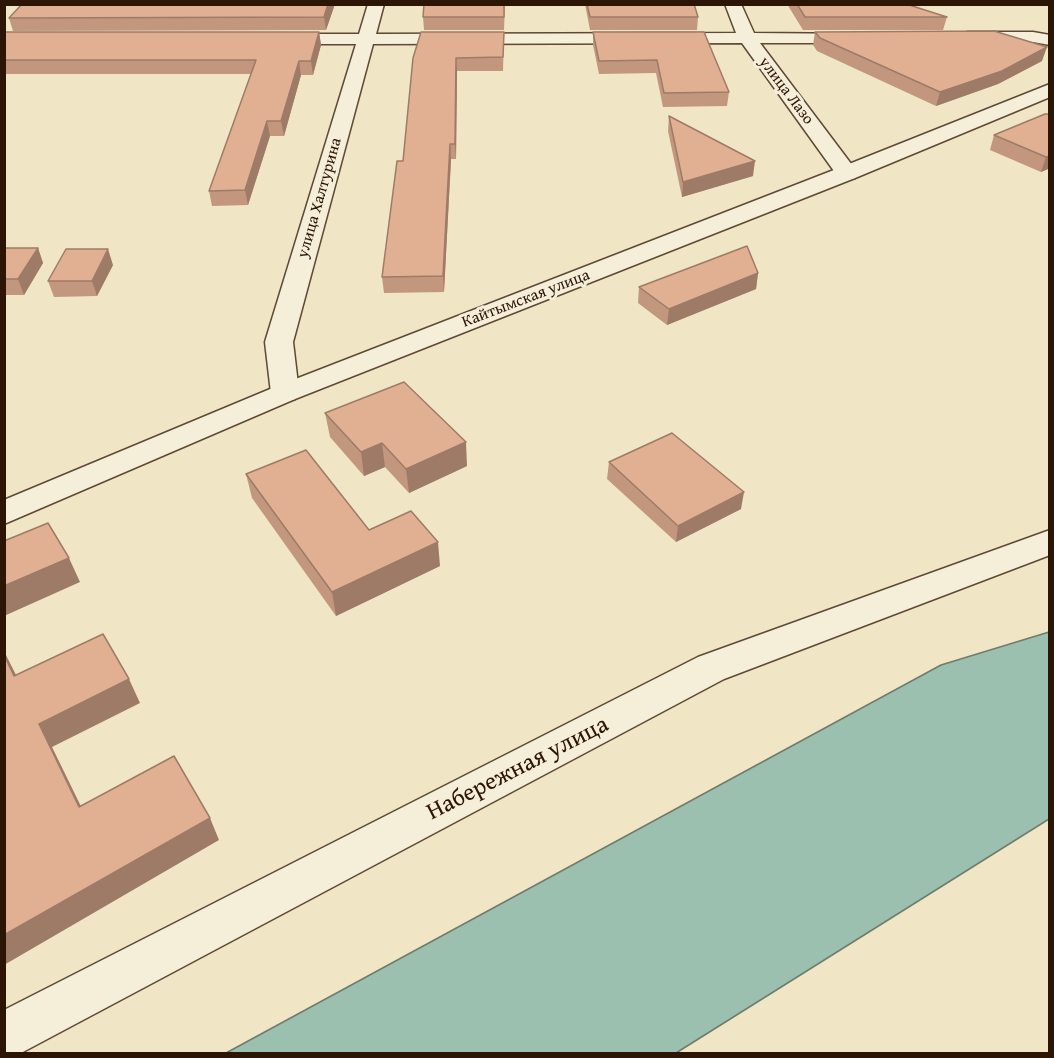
<!DOCTYPE html>
<meta charset="utf-8">
<style>
body{margin:0}
#map{position:relative;width:1054px;height:1058px;overflow:hidden;background:#f0e5c4;font-family:"Gentium Book Plus",serif}
canvas{display:block}
.frame{position:absolute;inset:0;border:6px solid #2c1505;pointer-events:none}
</style>
<div id="map">
<canvas width="1054" height="1058"></canvas>
<div class="frame"></div>
</div>
<script>
const ctx = document.querySelector('canvas').getContext('2d');
ctx.lineJoin = 'round';
function fill(path, color) { ctx.fillStyle = color; ctx.fill(path, 'evenodd'); }
const shape = rows => new Path2D(rows.map(r => 'M' + r).join(''));
function strokePath(path, color, width, dash) { ctx.strokeStyle = color; ctx.lineWidth = width; ctx.lineCap = dash ? 'butt' : 'round'; ctx.setLineDash(dash || []); ctx.stroke(path); }
function drawText(font, color, halo, rows, align = 'center') {
  ctx.font = font + ' "Gentium Book Plus",serif'; ctx.lineWidth = 6; ctx.setLineDash([]); ctx.textBaseline = 'middle'; ctx.strokeStyle = halo; ctx.fillStyle = color; for (const [text, x, y, turn = 0] of rows) {
    ctx.save(); ctx.translate(x, y); ctx.rotate((+turn || 0) * Math.PI / 180); ctx.textAlign = isNaN(turn) ? turn : align; if (halo) ctx.strokeText(text, 0, 0); ctx.fillText(text, 0, 0); ctx.restore();
  }
}
const water = shape([
 [1049,632,1049,819,676,1053,226,1053,941,665,1049,632]
]);
const minor = shape([
 [368,4,384,4,376,34,736,33,725,4,741,4,754,33,865,34,868,38,865,42,859,43,760,43,858,173,855,178,847,180,839,178,742,43,373,44,293,342,299,393,295,399,285,402,275,399,271,393,265,342,356,44,275,44,269,43,266,39,269,35,275,34,359,34,368,4],
 [968,32,1033,32,1050,35,1050,45,1033,42,962,41,959,37,962,33,968,32],
 [1050,530,1050,555,724,679,21,1053,4,1054,4,1010,698,657,1050,530]
]);
const tertiary = shape([
 [1050,84,1050,97,855,178,295,399,4,524,4,500,275,387,839,168,1050,84]
]);
const wall = shape([
 [22,4,335,4,326,30,13,31,9,18],
 [505,4,504,30,424,30,423,17],
 [585,4,694,4,698,17,697,30,590,30],
 [787,4,906,4,947,17,943,30,803,30],
 [4,32,319,32,321,45,313,75,301,75,284,136,270,136,248,205,212,206,209,191,251,74,4,74],
 [504,32,503,71,457,71,456,159,451,159,444,292,384,293,382,277,403,161,413,58],
 [593,32,704,32,729,92,727,106,663,107,656,73,599,74,593,45],
 [815,32,1042,61,998,84,936,106,817,51,813,45],
 [1050,114,1050,168,1041,172,990,150,994,135],
 [669,116,753,176,682,197,668,131],
 [4,248,38,248,43,263,24,295,4,295],
 [113,265,97,296,54,297,48,281],
 [758,273,756,289,667,325,638,303,639,287],
 [325,413,467,466,409,493,385,467,364,476,330,437],
 [609,462,741,509,676,542,607,479],
 [246,474,369,530,440,566,336,616,252,498]
]);
const shadedWall = shape([
 [328,4,335,4,326,30,324,17],
 [319,32,321,45,313,75,311,61],
 [1047,47,1042,61,998,84,936,106,940,92],
 [456,58,457,71,456,159,455,144],
 [299,61,301,75,284,136,281,121],
 [267,121,270,136,248,205,245,190],
 [450,144,451,159,444,292,443,276],
 [1050,156,1050,168,1041,172,1046,157],
 [755,161,753,176,682,197,683,182],
 [38,248,43,263,24,295,18,279],
 [108,249,113,265,97,296,92,281],
 [758,273,756,289,667,325,669,309],
 [466,442,467,466,409,493,406,469],
 [382,443,385,467,364,476,361,452],
 [744,492,741,509,676,542,678,526],
 [438,542,440,566,336,616,332,592],
 [69,558,80,582,4,616,4,586],
 [4,651,28,699,14,676,4,655],
 [129,679,140,703,52,747,92,829,79,807,39,724],
 [210,818,219,840,4,965,4,935]
]);
const building = shape([
 [22,4,328,4,324,17,9,18,22,4],
 [424,4,504,4,504,17,423,17,424,4],
 [587,4,694,4,698,17,590,17,587,4],
 [797,4,906,4,947,17,805,17,797,4],
 [994,31,1047,47,1002,71,940,92,820,38,815,32,994,31],
 [4,32,319,32,311,61,299,61,281,121,267,121,245,190,209,191,256,60,4,60,4,32],
 [421,32,504,32,503,57,456,58,455,144,450,144,443,276,382,277,397,161,403,161,413,58,421,32],
 [593,32,704,32,729,92,664,93,657,60,599,61,593,32],
 [1045,114,1050,114,1050,156,1046,157,994,135,1045,114],
 [669,116,755,161,683,182,669,116],
 [747,246,758,273,669,309,639,287,747,246],
 [4,248,38,248,18,279,4,279,4,248],
 [66,249,108,249,92,281,48,281,66,249],
 [404,382,466,442,406,469,382,443,361,452,325,413,404,382],
 [672,433,744,492,678,526,609,462,672,433],
 [306,450,369,530,411,511,438,542,332,592,246,474,306,450],
 [48,523,69,558,4,586,4,541,48,523],
 [103,634,129,679,39,724,79,807,174,756,210,818,4,935,4,655,14,676,103,634]
]);
const farStreetnames = [
 ["улица Лазо",786,91,53],
 ["улица Халтурина",320,198,-74],
 ["Кайтымская улица",526,299,-21]
];
const nearStreetnames = [
 ["Набережная улица",518,769,-27]
];
fill(water, '#9bc0af');
strokePath(water, '#6f7c6b', 1.5);
strokePath(minor, '#5d4935', 3);
strokePath(tertiary, '#5d4935', 3);
fill(minor, '#f5eed9');
fill(tertiary, '#f5eed9');
fill(wall, '#c2977e');
fill(shadedWall, '#9e7b67');
fill(building, '#e1b093');
strokePath(building, '#9e7b67', 1.5);
drawText('16px', '#2c1505', '#f5eed9', farStreetnames);
drawText('24px', '#2c1505', '#f5eed9', nearStreetnames);
</script>
